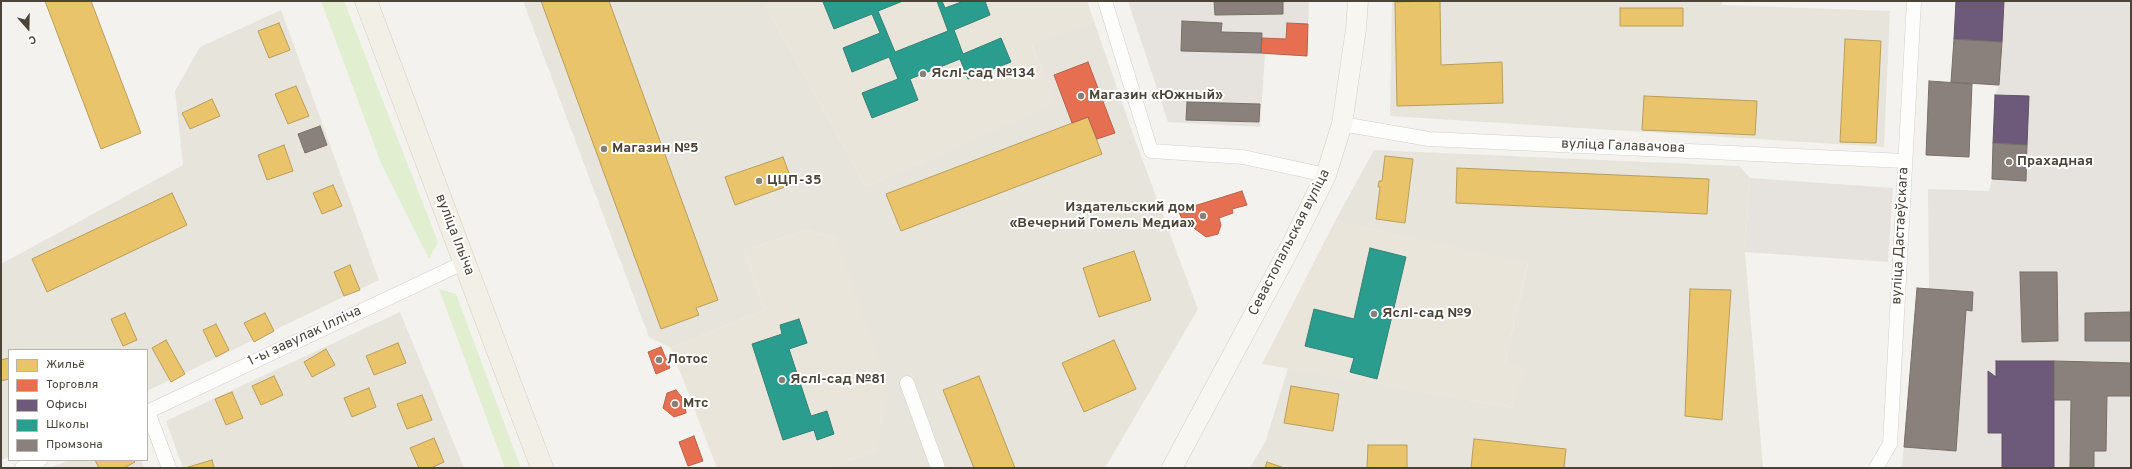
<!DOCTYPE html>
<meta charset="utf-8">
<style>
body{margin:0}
#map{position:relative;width:2132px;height:469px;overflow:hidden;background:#f4f2ee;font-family:Overpass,sans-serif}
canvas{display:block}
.frame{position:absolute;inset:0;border:2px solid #4b4439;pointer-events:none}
.legend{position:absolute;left:8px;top:349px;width:140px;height:112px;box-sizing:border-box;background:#fff;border:1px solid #b7b4b0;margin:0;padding:5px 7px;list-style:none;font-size:12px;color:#4b4439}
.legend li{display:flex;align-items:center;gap:8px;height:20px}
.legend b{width:20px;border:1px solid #b7b4b0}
.north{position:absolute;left:8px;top:8px;width:40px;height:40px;-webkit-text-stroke:3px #fff;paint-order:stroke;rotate:160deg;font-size:11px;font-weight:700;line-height:16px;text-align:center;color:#4b4439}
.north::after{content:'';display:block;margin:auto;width:14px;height:18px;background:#4b4439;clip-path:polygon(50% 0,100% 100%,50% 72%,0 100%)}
</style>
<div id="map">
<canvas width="2132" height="469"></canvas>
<div class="frame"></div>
<ul class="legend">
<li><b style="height:11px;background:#e9c46a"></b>Жильё</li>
<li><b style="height:11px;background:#e76f51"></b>Торговля</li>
<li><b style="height:11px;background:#6d597a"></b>Офисы</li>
<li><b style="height:11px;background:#2a9d8f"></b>Школы</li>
<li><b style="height:11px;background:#8a817c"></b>Промзона</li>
</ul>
<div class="north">С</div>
</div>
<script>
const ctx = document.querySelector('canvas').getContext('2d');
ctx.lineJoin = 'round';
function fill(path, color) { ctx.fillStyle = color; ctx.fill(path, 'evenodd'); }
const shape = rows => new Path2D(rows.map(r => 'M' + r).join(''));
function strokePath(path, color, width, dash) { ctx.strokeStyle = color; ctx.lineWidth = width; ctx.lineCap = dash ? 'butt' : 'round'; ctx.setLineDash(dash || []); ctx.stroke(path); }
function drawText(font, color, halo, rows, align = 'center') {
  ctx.font = font + ' Overpass,sans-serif'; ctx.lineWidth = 4; ctx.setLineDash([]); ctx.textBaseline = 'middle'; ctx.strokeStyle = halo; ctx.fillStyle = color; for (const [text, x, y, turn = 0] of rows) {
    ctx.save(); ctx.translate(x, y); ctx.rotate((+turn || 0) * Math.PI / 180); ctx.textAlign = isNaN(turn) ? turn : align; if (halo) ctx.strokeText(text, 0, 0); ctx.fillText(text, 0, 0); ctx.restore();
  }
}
const residential = shape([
 [523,1,763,1,866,187,1054,103,1032,44,1094,21,1134,137,1198,309,1105,468,827,468,876,451,837,239,807,230,744,250,764,310,671,348,649,337],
 [1392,1,1722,1,1722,5,1890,11,1884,147,1390,116],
 [281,10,379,280,147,391,147,350,9,350,9,457,1,460,1,264,183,165,175,91,200,47],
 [1374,150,1739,166,1750,178,1745,252,1763,468,1250,468,1266,440,1288,368,1513,408,1505,363,1528,264,1335,221],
 [400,312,464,468,183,468,166,421],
 [69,460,141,460,144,468,50,468]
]);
const industrial = shape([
 [1128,1,1309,1,1307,56,1265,55,1260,127,1168,122],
 [1956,1,2131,1,2131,468,1902,468,1917,288,1929,289,1928,189,1989,191,1992,179,1995,95,1999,86,1951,82]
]);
const education = shape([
 [763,1,1087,1,1094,21,1032,45,1055,103,866,187],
 [1335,221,1528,263,1505,363,1525,368,1513,408,1262,364],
 [807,230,837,239,889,392,876,451,827,468,717,468,671,348,764,310,744,250]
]);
const green = shape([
 [321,1,344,1,438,242,429,259,381,163],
 [439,289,456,294,521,468,505,468]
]);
const parking = shape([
 [1750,178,1893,188,1888,262,1745,252]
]);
const homes = shape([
 [45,1,91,1,141,133,101,149,45,1],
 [541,1,609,1,718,300,696,308,699,315,661,329,541,1],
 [1440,1,1441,65,1502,62,1503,103,1397,106,1395,2,1440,1],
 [1620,8,1683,8,1683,26,1620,26,1620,8],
 [279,23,290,50,269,58,258,31,279,23],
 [1845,39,1881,41,1876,143,1840,142,1845,39],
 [296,86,309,116,288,124,275,94,296,86],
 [1644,96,1757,101,1755,135,1642,130,1644,96],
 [212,99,220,116,190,129,182,113,212,99],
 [1088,117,1102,154,901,231,886,194,1088,117],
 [284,145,293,171,267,180,258,155,284,145],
 [1385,156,1413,159,1405,223,1376,219,1380,187,1378,187,1379,181,1382,181,1385,156],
 [783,157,793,184,735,205,725,177,783,157],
 [1457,168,1709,179,1707,214,1456,203,1457,168],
 [333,185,342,206,322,214,313,193,333,185],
 [172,193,187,225,47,292,32,259,172,193],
 [1134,251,1151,300,1099,317,1083,268,1134,251],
 [350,265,360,290,344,296,334,272,350,265],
 [1690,289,1731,290,1722,420,1685,416,1690,289],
 [125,313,137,340,123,346,111,319,125,313],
 [265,313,274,331,254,342,244,323,265,313],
 [216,324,229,350,216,357,203,330,216,324],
 [166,340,185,374,171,382,152,348,166,340],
 [1114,340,1136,389,1084,412,1062,363,1114,340],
 [398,343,406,363,374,375,366,356,398,343],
 [326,349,335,365,312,377,304,362,326,349],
 [9,358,9,379,1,381,1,360,9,358],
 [274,376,283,395,261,405,252,386,274,376],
 [979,376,1015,468,974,468,943,390,979,376],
 [1291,386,1339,394,1333,431,1284,423,1291,386],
 [369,388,376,407,352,417,344,398,369,388],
 [232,392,243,418,226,425,215,399,232,392],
 [422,395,432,420,407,429,397,404,422,395],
 [434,438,444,462,431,468,419,468,410,448,434,438],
 [1474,439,1566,449,1564,468,1471,468,1474,439],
 [1368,445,1407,445,1407,468,1367,468,1368,445],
 [95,460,133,460,135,462,124,468,99,468,95,460],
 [212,460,214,468,185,468,212,460],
 [1267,462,1284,468,1265,468,1267,462]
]);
const shops = shape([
 [1287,23,1308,24,1307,56,1261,53,1262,38,1286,39,1287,23],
 [1088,62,1115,133,1097,139,1088,117,1072,123,1054,75,1088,62],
 [1242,191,1247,205,1232,209,1233,213,1219,218,1221,225,1218,234,1206,237,1183,220,1178,211,1242,191],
 [661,347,670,368,656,374,648,352,661,347],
 [676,390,684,400,686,413,674,417,663,408,667,393,676,390],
 [694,436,703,461,688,466,679,442,694,436]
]);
const offices = shape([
 [1956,1,2004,1,2002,42,1954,39,1956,1],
 [1995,95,2029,96,2027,145,1993,143,1995,95],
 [1996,361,2054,361,2054,468,2002,468,2002,433,1988,433,1988,371,1996,377,1996,361]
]);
const schools = shape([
 [826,1,903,1,878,11,895,52,948,31,937,1,942,1,945,8,964,1,985,1,990,15,954,30,963,54,1001,38,1011,62,968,79,960,59,910,79,918,100,872,118,862,93,898,79,889,57,852,72,843,48,880,33,872,14,834,29,823,2,826,1],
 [1370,248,1406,257,1377,379,1350,372,1354,358,1305,346,1314,309,1354,319,1370,248],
 [799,319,807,343,789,349,811,416,827,411,834,434,817,440,814,430,783,440,752,344,782,334,780,325,799,319]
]);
const industry = shape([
 [1214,1,1283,1,1283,14,1215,15,1214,1],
 [1182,21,1222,23,1221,32,1262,33,1261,53,1181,51,1182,21],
 [1954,39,2002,42,1999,85,1951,82,1954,39],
 [1929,81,1972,84,1969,157,1926,155,1929,81],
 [1187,102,1260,104,1259,122,1186,120,1187,102],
 [320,126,327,145,305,153,298,134,320,126],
 [1993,143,2027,145,2026,181,1992,179,1993,143],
 [2020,272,2057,272,2058,341,2022,342,2020,272],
 [1917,288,1973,292,1972,311,1966,310,1956,451,1904,447,1917,288],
 [2131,312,2131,341,2085,341,2085,313,2131,312],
 [2054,361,2131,363,2131,396,2107,396,2106,451,2094,451,2094,468,2070,468,2071,400,2054,400,2054,361]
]);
const street = shape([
 [1105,1,1151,151,1243,157,1326,175],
 [1342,124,1429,139,1905,161],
 [907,383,938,468],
 [147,412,465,262],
 [148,412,169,468],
 [22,468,40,460],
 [1876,468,1890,444,1914,1]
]);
const secondary = shape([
 [1172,468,1292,244,1326,175,1342,124,1356,29,1358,1]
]);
const primary = shape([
 [366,1,542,468]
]);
const markers = [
 [923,74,4,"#868178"],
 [1081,96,4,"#868178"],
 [604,149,4,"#868178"],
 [2009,162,4,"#868178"],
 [759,181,4,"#868178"],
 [1203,216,4,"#868178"],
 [1374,314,4,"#868178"],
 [659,360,4,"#868178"],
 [782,380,4,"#868178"],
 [675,404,4,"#868178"]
];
const poiNames = [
 ["Яслі-сад №134",931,74],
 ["Магазин «Южный»",1089,96],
 ["Магазин №5",612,149],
 ["Прахадная",2017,162],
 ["ЦЦП-35",767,181],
 ["Издательский дом",1195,208,"right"],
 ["«Вечерний Гомель Медиа»",1195,224,"right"],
 ["Яслі-сад №9",1382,314],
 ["Лотос",667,360],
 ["Яслі-сад №81",790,380],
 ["Мтс",683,404]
];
const streetNames = [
 ["вуліца Галавачова",1623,147,2],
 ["вуліца Ільіча",454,235,69],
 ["вуліца Дастаеўскага",1901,236,-87],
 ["Севастопальская вуліца",1290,243,-63],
 ["1-ы завулак Ілліча",305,337,-25]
];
fill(residential, '#e7e4dc');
fill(industrial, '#e6e2de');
fill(education, '#eae5da');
fill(green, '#e1eecf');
fill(parking, '#e6e3df');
fill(homes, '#e9c46a');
strokePath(homes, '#ba9e5b', 1);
fill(shops, '#e76f51');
strokePath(shops, '#b8624a', 1);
fill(offices, '#6d597a');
strokePath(offices, '#635366', 1);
fill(schools, '#2a9d8f');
strokePath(schools, '#348275', 1);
fill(industry, '#8a817c');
strokePath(industry, '#776f68', 1);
strokePath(street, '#d2d0cb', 15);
strokePath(secondary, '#d3cfc5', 21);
strokePath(primary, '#d6cebb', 23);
strokePath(street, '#fdfdfc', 14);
strokePath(secondary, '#f7f6f1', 20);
strokePath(primary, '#f2efe6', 22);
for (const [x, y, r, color] of markers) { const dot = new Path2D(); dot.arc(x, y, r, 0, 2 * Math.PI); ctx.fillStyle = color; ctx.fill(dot); strokePath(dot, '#fff', 1.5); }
drawText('bold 14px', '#4b4439', '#fff', poiNames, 'left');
drawText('14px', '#4b4439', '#fff', streetNames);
</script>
